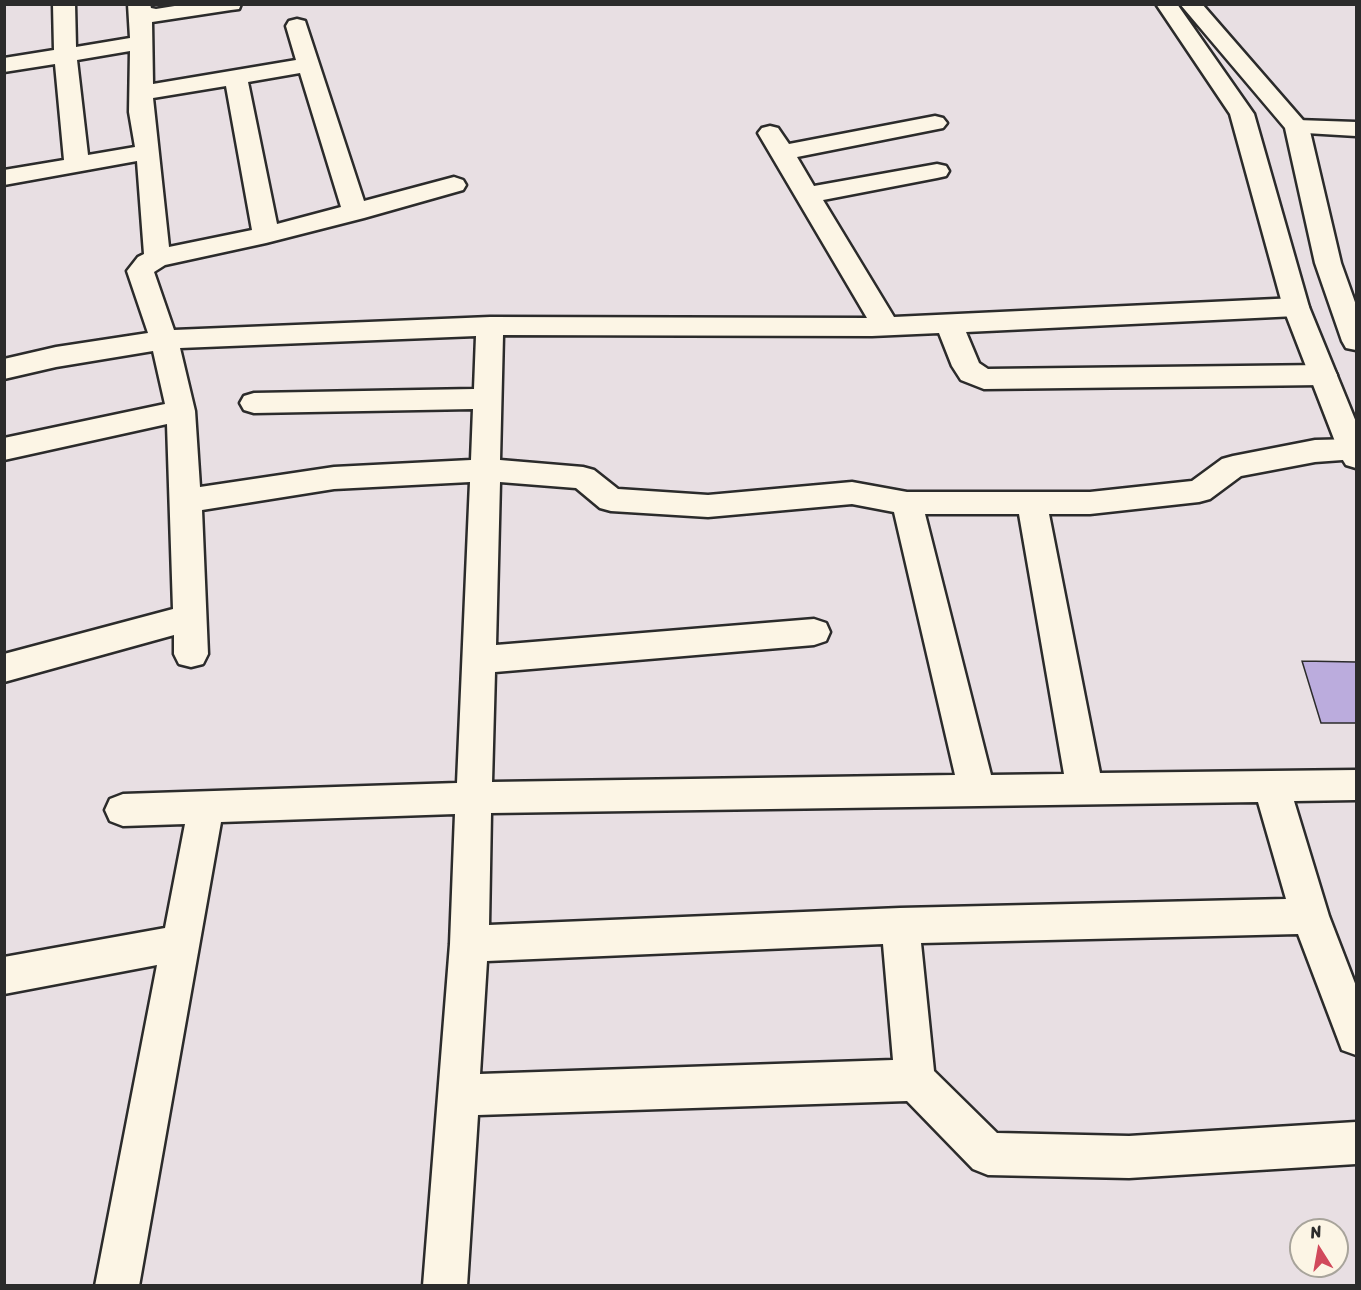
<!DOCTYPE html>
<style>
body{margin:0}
#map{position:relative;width:1361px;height:1290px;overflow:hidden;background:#e8dfe3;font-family:Sriracha,sans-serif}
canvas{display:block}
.frame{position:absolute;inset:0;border:6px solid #2b2b2b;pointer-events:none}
.north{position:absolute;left:1289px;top:1218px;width:60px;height:60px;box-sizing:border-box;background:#fcf5e5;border:2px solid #a8a49b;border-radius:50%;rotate:349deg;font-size:16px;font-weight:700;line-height:24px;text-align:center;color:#2b2b2b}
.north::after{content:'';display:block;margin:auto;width:21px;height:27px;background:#d1495b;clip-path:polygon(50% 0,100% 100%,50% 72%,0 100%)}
</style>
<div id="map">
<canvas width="1361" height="1290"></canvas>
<div class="frame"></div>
<div class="north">N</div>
</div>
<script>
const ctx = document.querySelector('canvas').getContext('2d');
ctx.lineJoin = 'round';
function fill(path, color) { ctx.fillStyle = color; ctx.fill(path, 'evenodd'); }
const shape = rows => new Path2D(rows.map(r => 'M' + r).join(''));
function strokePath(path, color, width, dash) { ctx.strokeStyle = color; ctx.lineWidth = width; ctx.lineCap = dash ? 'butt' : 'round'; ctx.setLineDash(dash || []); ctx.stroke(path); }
const building = shape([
 [1302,661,1356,662,1356,723,1321,723,1302,661]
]);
const street = shape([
 [53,4,75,4,76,47,130,38,128,4,150,4,151,8,156,9,187,4,241,4,239,9,231,10,152,22,153,84,296,60,286,26,289,21,297,19,305,21,364,201,454,177,463,180,466,185,463,190,364,218,266,243,165,265,154,272,174,330,490,317,867,318,758,133,762,128,770,126,778,128,789,144,935,116,943,118,947,123,943,128,797,157,814,186,937,164,946,166,949,171,946,176,937,178,823,200,894,317,1296,298,1306,301,1309,307,1306,313,1296,316,966,332,979,363,988,369,1323,365,1333,368,1337,375,1333,382,1323,385,984,389,961,380,952,366,939,333,872,336,503,335,500,460,583,467,594,470,618,489,708,495,852,482,907,492,1090,492,1192,481,1222,459,1233,456,1315,440,1356,439,1356,459,1315,462,1241,476,1210,499,1199,502,1090,514,1049,514,1100,773,1356,770,1356,800,1294,801,1329,916,1356,986,1356,1055,1342,1050,1298,934,921,943,934,1071,997,1133,1129,1136,1356,1122,1356,1164,1129,1178,988,1175,973,1169,907,1101,478,1115,467,1286,423,1286,450,944,455,814,221,822,139,1286,95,1286,157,965,4,994,4,957,165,928,185,824,123,826,110,821,105,810,110,799,123,794,457,783,470,482,334,489,202,510,208,654,203,664,191,667,179,664,174,654,174,635,4,682,4,654,173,609,167,424,4,460,4,438,165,404,153,351,56,367,4,379,4,359,56,347,148,333,127,271,138,257,144,254,137,161,4,185,4,170,64,160,55,64,4,72,4,58,54,50,53,4],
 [130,51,129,112,135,147,88,155,77,60,130,51],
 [300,73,341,207,277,224,248,82,300,73],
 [226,86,252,230,169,247,153,98,226,86],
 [476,336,474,389,254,393,244,396,240,403,244,410,254,413,473,409,471,460,334,467,200,487,195,411,180,348,476,336],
 [500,482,576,488,600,508,611,511,708,517,852,504,894,512,955,775,492,782,495,672,814,645,826,641,830,632,826,623,814,619,496,645,500,482],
 [925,514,1019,514,1064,774,991,775,925,514],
 [1258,802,1286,899,900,908,489,925,491,813,1258,802],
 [883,944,893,1060,480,1074,487,961,883,944],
 [1297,120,1356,122,1356,136,1289,132,1285,127,1289,122,1297,120]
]);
const secondary = shape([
 [1156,4,1177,4,1254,114,1309,307,1356,422,1356,468,1346,465,1341,457,1283,307,1230,114,1156,4],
 [1180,4,1202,4,1309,127,1341,263,1356,305,1356,350,1346,348,1342,341,1315,263,1285,128,1180,4]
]);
fill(building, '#bbacdd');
strokePath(building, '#2b2b2b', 1.5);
strokePath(street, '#2b2b2b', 5);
strokePath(secondary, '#2b2b2b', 5);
fill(street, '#fcf5e5');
fill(secondary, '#fcf5e5');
</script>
